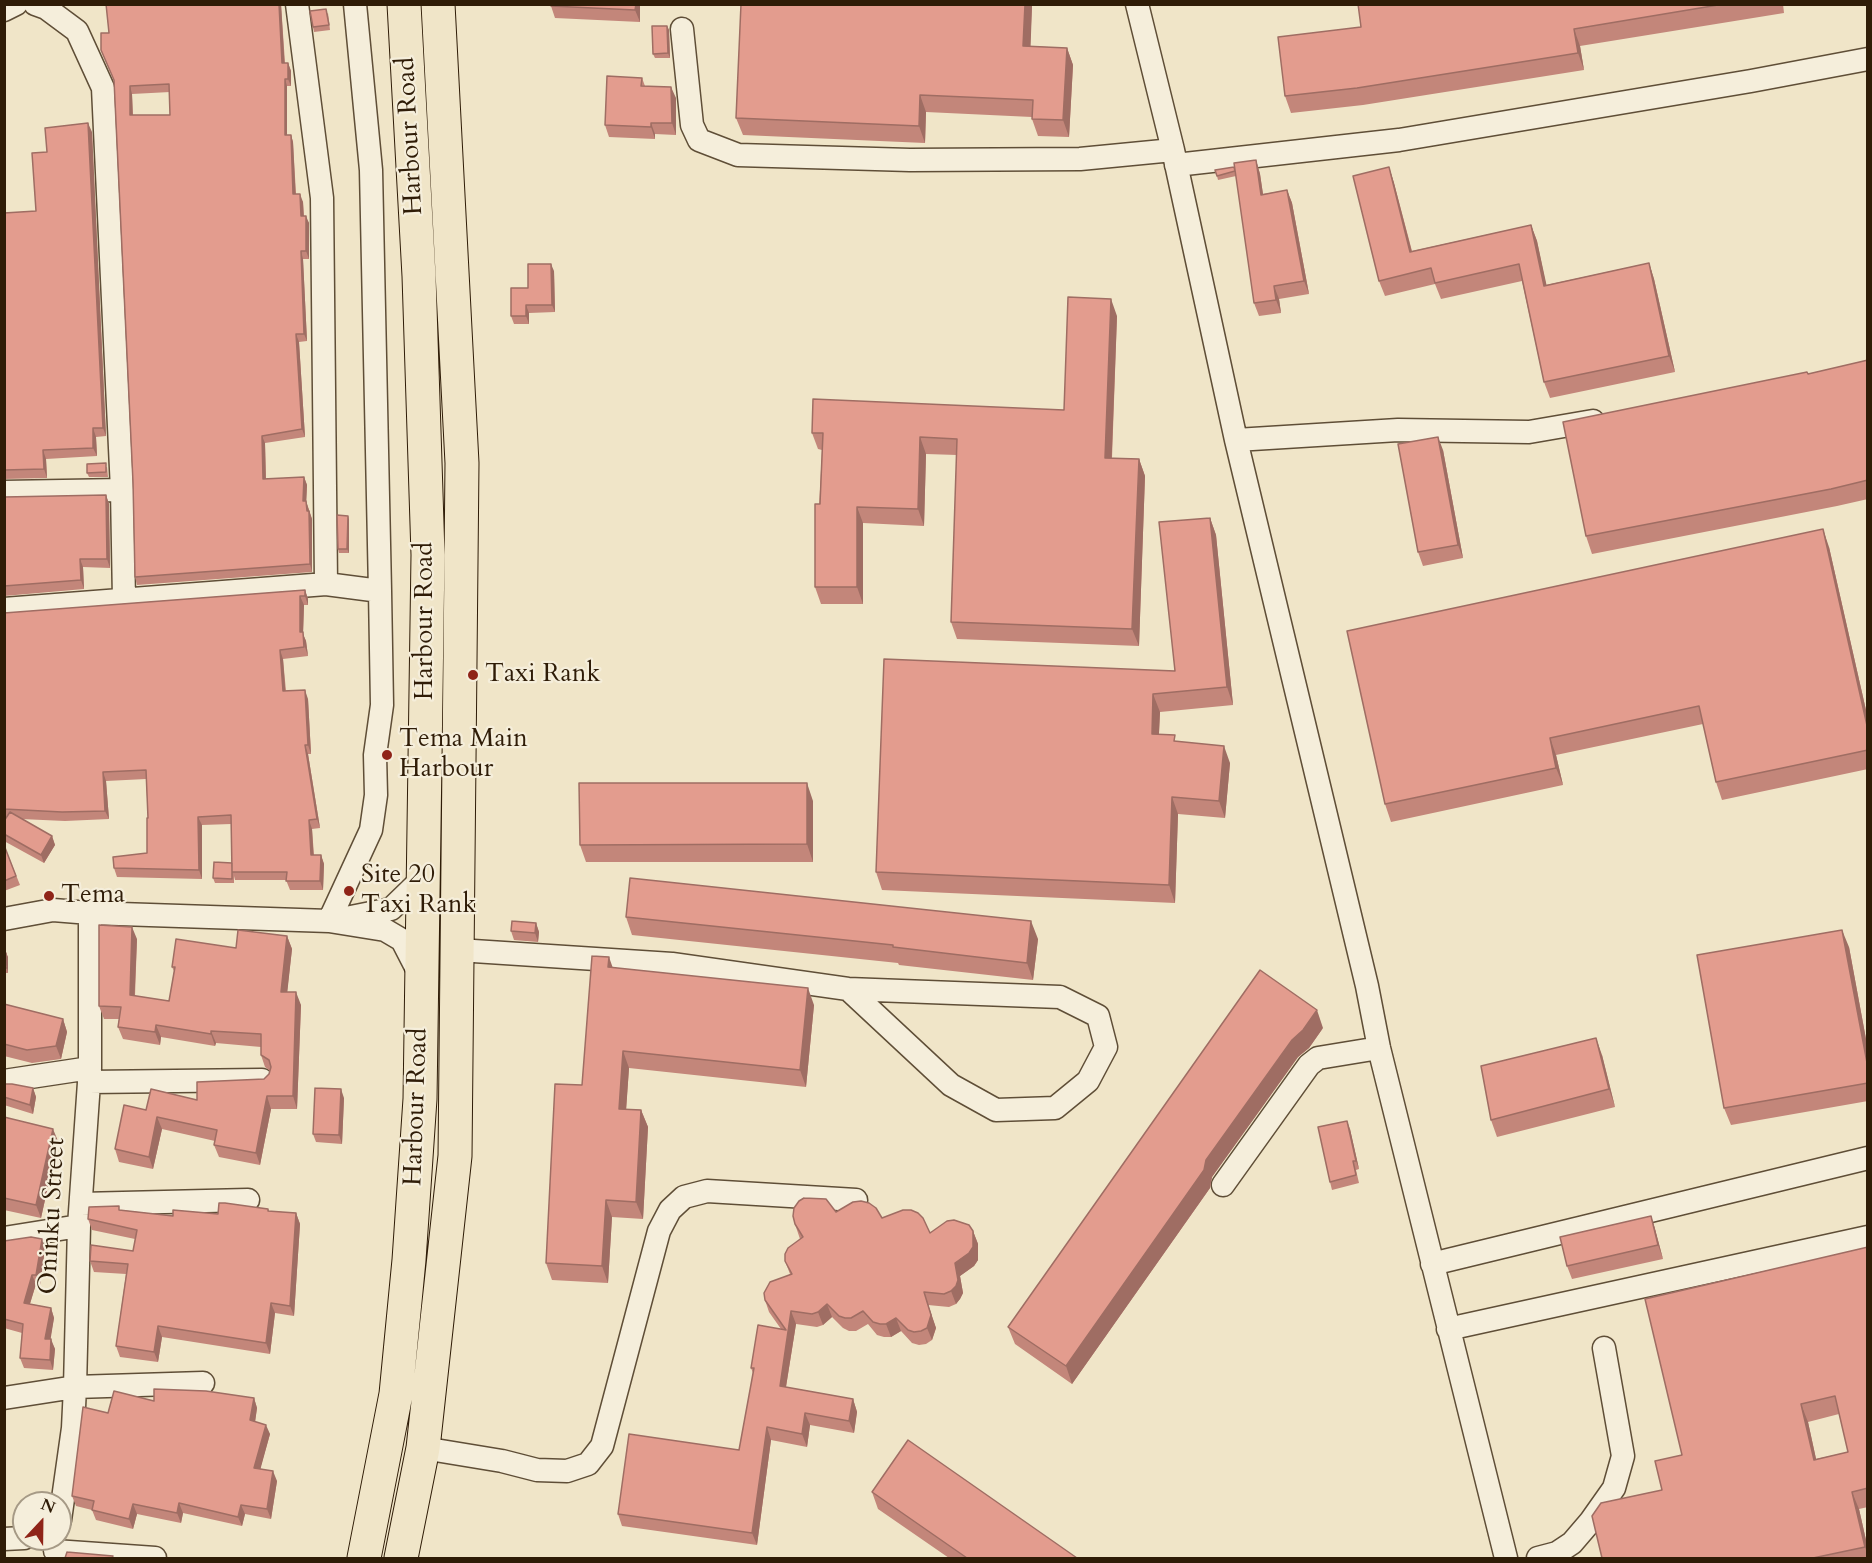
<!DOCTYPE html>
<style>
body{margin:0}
#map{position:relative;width:1872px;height:1563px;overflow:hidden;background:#f0e5c8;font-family:Cardo,serif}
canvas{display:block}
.frame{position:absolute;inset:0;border:6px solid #2f1c07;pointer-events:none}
.north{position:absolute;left:12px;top:1491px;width:60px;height:60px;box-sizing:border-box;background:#f5eedb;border:2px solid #a69a86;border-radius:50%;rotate:22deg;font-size:16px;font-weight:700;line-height:24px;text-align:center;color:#2f1c07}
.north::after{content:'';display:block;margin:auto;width:21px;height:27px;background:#8f2418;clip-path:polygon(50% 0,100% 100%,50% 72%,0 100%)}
</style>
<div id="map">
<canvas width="1872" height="1563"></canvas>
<div class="frame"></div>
<div class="north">N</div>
</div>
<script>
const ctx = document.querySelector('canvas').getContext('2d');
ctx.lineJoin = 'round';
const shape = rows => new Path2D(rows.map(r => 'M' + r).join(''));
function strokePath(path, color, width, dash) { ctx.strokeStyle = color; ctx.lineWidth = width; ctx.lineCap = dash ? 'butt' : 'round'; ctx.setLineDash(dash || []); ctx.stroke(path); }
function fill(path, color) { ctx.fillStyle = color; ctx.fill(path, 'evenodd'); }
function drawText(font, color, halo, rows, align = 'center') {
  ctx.font = font + ' Cardo,serif'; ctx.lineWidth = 4.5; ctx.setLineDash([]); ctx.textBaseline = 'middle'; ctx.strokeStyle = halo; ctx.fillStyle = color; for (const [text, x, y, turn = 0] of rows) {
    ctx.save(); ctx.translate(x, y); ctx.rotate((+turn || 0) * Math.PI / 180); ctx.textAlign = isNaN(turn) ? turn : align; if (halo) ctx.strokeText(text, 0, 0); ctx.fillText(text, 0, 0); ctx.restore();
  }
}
const minor = shape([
 [297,4,322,198,326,584],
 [355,4,371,170,380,591],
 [1137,4,1173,150,1236,440,1367,986,1379,1048,1506,1558],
 [4,10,16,4],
 [682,29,692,125,699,140,738,155,910,160,1080,159,1173,150],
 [1176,165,1399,140,1751,81,1868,59],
 [1236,440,1398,430,1529,432,1593,421],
 [122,490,124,600],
 [4,492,122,490,103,88,77,31,46,8,35,4],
 [4,609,326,584,380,591,382,705,375,755,376,795,371,830,329,921],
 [346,918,391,909,423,878],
 [4,919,53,910,90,913,329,921,385,930,402,940,419,973],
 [458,950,672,964,848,989,1060,997,1098,1016,1106,1047,1088,1081,1055,1108,996,1110,951,1085,848,989],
 [4,1081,90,1068],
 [89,1082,262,1080],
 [1223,1185,1309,1065,1318,1058,1379,1048],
 [81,1204,248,1200],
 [4,1238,79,1226],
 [1432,1264,1868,1158],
 [1448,1329,1868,1237],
 [4,1398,75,1387,203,1383],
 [423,1448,502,1461,537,1470,567,1471,588,1464,602,1446,659,1231,670,1210,684,1197,707,1191,856,1200],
 [60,1520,73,1428,75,1387,79,1226,90,1068,90,913],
 [4,1539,24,1538],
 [55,1551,155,1558],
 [1538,1558,1557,1553,1572,1543,1590,1522,1614,1488,1623,1456,1604,1348]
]);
const highway = shape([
 [364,1558,396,1394,409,1260,420,1099,428,555,419,276,404,4],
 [401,1558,423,1448,455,1156,462,463,438,4]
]);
const wall = shape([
 [106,4,281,4,285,63,288,63,291,71,291,86,287,86,287,135,291,135,293,142,296,194,303,202,304,216,309,223,309,259,303,259,307,341,299,342,305,437,265,443,266,479,304,477,307,485,306,501,312,519,312,572,137,585,135,577,133,482,114,81],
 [170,92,170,115,133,115,132,94],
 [640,4,640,22,555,18,551,6],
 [1358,4,1783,4,1784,13,1580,46,1584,70,1363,105,1291,113,1285,96,1361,27],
 [1032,6,1030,46,1067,48,1073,65,1069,137,1038,136,1032,119,1032,117,926,112,925,143,743,135,736,118],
 [328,13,330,30,314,32,313,27],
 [667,26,669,30,670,58,655,58,653,54],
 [642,78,645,86,676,98,676,135,655,134,655,139,609,137,605,125],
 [92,132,106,436,96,437,97,456,46,459,47,478,4,479,4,213,36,211,47,152],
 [1256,160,1260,174,1263,194,1287,190,1292,203,1309,294,1279,299,1281,313,1259,316,1254,303,1236,176,1218,180,1217,176,1234,167],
 [1389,167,1394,183,1412,251,1531,225,1537,241,1546,285,1649,263,1654,279,1675,372,1550,398,1544,382,1522,281,1441,299,1435,284,1385,296,1379,281],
 [554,271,555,312,529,313,529,324,514,324,511,316,528,288],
 [1117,316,1112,458,1139,459,1145,476,1139,646,957,639,951,622,957,455,926,454,924,526,863,523,863,604,821,604,815,587,822,450,818,449,812,433,1064,410],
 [1868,360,1868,499,1837,506,1592,554,1586,536,1808,374],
 [1443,450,1463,558,1423,566,1418,552],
 [107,467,108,477,89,477,87,473],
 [106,495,109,504,110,568,83,567,84,589,4,596,4,497],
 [348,516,349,520,349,553,339,553,338,549],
 [1210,518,1216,535,1233,705,1160,712,1159,734,1230,763,1225,818,1178,814,1175,903,882,890,876,872,1175,671],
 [1829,547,1868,719,1868,769,1722,800,1716,782,1703,724,1556,755,1563,785,1391,822,1385,804],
 [305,590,308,599,308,605,304,605,303,634,306,641,308,656,283,659,286,691,308,699,311,754,308,754,320,828,312,829,314,855,321,855,324,864,323,890,290,890,286,880,235,880,234,876,234,883,215,883,213,878,232,863,231,824,202,825,202,879,117,877,114,868,147,853,148,818,146,779,106,781,109,819,65,821,21,819,52,836,55,845,44,863,4,841,4,821,6,818,4,818,4,613],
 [813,801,813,862,586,862,580,845],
 [4,845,20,885,4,891],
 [626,917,1038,939,1033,980,899,965,898,963,632,935],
 [536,923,539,932,538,942,514,940,511,931],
 [287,936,292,949,287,992,301,1005,297,1109,271,1109,260,1165,219,1157,214,1145,215,1141,162,1129,153,1169,119,1162,115,1149,146,1110,197,1100,264,1079,269,1074,270,1071,265,1067,261,1055,261,1047,216,1043,215,1046,161,1037,160,1045,123,1039,118,1027,119,1019,104,1019,99,1006,137,939,135,996,169,1001,174,971,172,967,236,948],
 [1849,947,1868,1050,1868,1101,1731,1125,1724,1108],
 [4,953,6,953,8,957,8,973,4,973],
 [612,967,814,1005,806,1087,629,1068,626,1109,641,1110,648,1127,643,1219,612,1217,608,1283,552,1280,546,1263,582,1085],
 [4,1004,63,1019,67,1032,61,1059,32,1063,4,1056],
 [1323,1028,1309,1048,1298,1057,1212,1177,1210,1188,1072,1384,1015,1344,1008,1327],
 [1602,1055,1615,1107,1497,1137,1491,1120],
 [4,1084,33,1088,36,1097,33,1114,4,1105],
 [344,1098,342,1144,316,1142,313,1134],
 [4,1117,58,1141,41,1218,4,1210],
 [1350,1129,1359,1169,1356,1170,1359,1183,1332,1190,1330,1182],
 [268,1209,269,1211,296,1213,300,1224,294,1316,275,1313,270,1354,162,1337,158,1362,120,1357,116,1346,126,1274,94,1272,90,1261,133,1251,135,1239,92,1230,88,1219,121,1210,173,1216,218,1214],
 [836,1212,882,1218,930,1233,973,1231,978,1244,978,1260,974,1266,960,1276,963,1293,960,1299,956,1304,949,1307,928,1305,936,1328,932,1340,926,1344,919,1345,912,1343,901,1331,891,1337,884,1337,877,1335,868,1324,856,1331,849,1331,843,1328,832,1317,823,1325,817,1327,796,1324,786,1387,853,1399,857,1412,854,1433,810,1425,807,1447,771,1440,757,1545,622,1526,618,1514,739,1450,753,1373,751,1368,781,1329,769,1312,765,1300,790,1274,785,1261,800,1239,795,1224],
 [1651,1216,1655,1229,1663,1259,1572,1279,1567,1266],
 [4,1241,45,1249,40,1285,36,1284,30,1304,51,1308,54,1318,50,1339,55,1349,53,1370,24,1368,20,1358,22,1333,4,1328],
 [1868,1247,1868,1507,1859,1509,1868,1549,1868,1558,1602,1558,1662,1490],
 [1839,1414,1848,1452,1816,1459,1808,1422],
 [254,1398,257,1408,255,1421,270,1434,260,1469,277,1481,271,1519,245,1514,242,1526,183,1513,181,1523,137,1514,133,1529,96,1520,92,1510,76,1506,72,1496,108,1413,154,1401],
 [872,1492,1077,1558,949,1558,878,1509]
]);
const shadedWall = shape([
 [279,4,281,4,285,71,282,63],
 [636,4,640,4,640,22,635,10],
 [1025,4,1031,4,1032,6,1030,63,1023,46],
 [667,26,669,30,670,58,668,53],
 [1574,29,1580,46,1584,70,1578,53],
 [1067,48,1073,65,1069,137,1063,120],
 [288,63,291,71,291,86,288,79],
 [285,79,287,86,287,143,285,135],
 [130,86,132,94,133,123,130,115],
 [671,87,676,98,676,135,672,123],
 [920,95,926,112,925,143,919,126],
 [88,123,92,132,106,436,103,428],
 [651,123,655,134,655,139,651,127],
 [291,135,293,142,296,202,293,194],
 [1256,160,1260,174,1265,208,1261,195],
 [1389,167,1394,183,1416,268,1410,252],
 [1287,190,1292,203,1309,294,1304,281],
 [300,194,303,202,304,223,301,216],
 [306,216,309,223,309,259,306,251],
 [1531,225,1537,241,1550,301,1544,286],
 [301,251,303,259,307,341,304,334],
 [1649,263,1654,279,1675,372,1669,356],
 [551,264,554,271,555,312,552,305],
 [1274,286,1279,299,1281,313,1276,300],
 [1111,299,1117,316,1111,475,1105,458],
 [526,305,529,313,529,324,526,316],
 [296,334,299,342,305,437,302,429],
 [93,428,96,437,97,456,93,448],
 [262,436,265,443,266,487,263,479],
 [920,437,926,454,924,526,918,509],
 [1438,437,1443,450,1463,558,1458,545],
 [43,450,46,459,47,478,44,469],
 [1139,459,1145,476,1139,646,1132,629],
 [304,477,307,485,306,509,303,501],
 [106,495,109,504,110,568,107,559],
 [306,501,312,519,312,572,310,564],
 [857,507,863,523,863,604,857,587],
 [348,516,349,520,349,553,347,549],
 [1210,518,1216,535,1233,705,1227,687],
 [1823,529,1829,547,1868,719,1868,730],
 [80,559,83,567,84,589,81,580],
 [305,590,308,599,308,605,305,596],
 [300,596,304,605,303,634,306,641,308,656,300,632],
 [280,650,283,659,286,700,283,691],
 [305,690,308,699,311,754,308,745],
 [1153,694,1160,712,1158,752,1152,734],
 [1550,738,1556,755,1563,785,1556,768],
 [305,745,308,754,320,828,317,819],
 [1224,746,1230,763,1225,818,1219,801],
 [103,772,106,781,109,819,105,811],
 [807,783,813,801,813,862,807,844],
 [1172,797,1178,814,1175,903,1169,885],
 [198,817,202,825,202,879,199,870],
 [309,820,312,829,314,864,311,855],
 [52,836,55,845,44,863,41,855],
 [321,855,324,864,323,890,320,881],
 [1031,921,1038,939,1033,980,1027,963],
 [536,923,539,932,538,942,535,933],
 [132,927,137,939,134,1008,130,995],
 [1842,930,1849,947,1868,1050,1868,1068],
 [287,936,292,949,286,1004,281,992],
 [6,953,8,957,8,973,7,968],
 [609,957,615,974,608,967],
 [808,988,814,1005,806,1087,800,1070],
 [296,992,301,1005,297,1109,293,1096],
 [1317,1010,1323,1028,1309,1048,1298,1057,1212,1177,1210,1188,1072,1384,1066,1366,1206,1160,1292,1040],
 [63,1019,67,1032,61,1059,56,1046],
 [156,1025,161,1037,160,1045,155,1032],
 [211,1031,216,1043,215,1046,211,1034],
 [1596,1038,1602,1055,1615,1107,1609,1089],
 [623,1051,629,1068,625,1126,619,1109],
 [33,1088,36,1097,33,1114,30,1105],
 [341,1089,344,1098,342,1144,339,1135],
 [267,1096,271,1109,260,1165,256,1153],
 [641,1110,648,1127,643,1219,636,1202],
 [157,1117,162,1129,153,1169,149,1157],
 [1347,1121,1350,1129,1359,1169,1356,1161],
 [53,1129,58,1141,41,1218,36,1205],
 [606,1200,612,1217,608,1283,602,1266],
 [296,1213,300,1224,294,1316,290,1306],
 [1651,1216,1655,1229,1663,1259,1658,1245],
 [973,1231,978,1244,978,1260,974,1266,960,1276,963,1293,960,1299,956,1304,951,1291,955,1263],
 [42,1239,45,1249,40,1285,36,1275],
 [32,1275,36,1284,27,1313,24,1303],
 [924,1292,936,1328,932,1340,927,1328],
 [271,1303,275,1313,270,1354,266,1343],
 [827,1304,832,1317,823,1325,818,1312],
 [51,1308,54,1318,49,1349,45,1339],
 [791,1311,796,1324,784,1399,780,1386],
 [896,1318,901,1331,891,1337,886,1324],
 [158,1326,162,1337,158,1362,154,1352],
 [51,1339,55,1349,53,1370,50,1360],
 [254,1398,257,1408,254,1430,250,1420],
 [853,1399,857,1412,854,1433,849,1421],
 [1801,1404,1808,1422,1820,1477,1814,1460],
 [805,1413,810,1425,807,1447,802,1434],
 [266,1425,270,1434,258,1478,254,1468],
 [767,1427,771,1440,757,1545,752,1533],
 [273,1471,277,1481,271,1519,267,1509],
 [1852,1492,1859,1509,1868,1549,1868,1555,1865,1547],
 [179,1503,183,1513,181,1523,177,1513],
 [133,1504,137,1514,133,1529,129,1519],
 [241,1505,245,1514,242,1526,238,1517]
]);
const building = shape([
 [106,4,279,4,282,63,288,63,288,79,285,79,285,135,291,135,293,194,300,194,301,216,306,216,306,251,301,251,304,334,296,334,302,429,262,436,263,479,304,477,303,501,306,501,307,511,309,511,310,564,135,577,133,482,114,80,101,50,101,33,109,33,106,4],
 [169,84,170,115,130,115,130,86,169,84],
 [551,4,636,4,635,10,551,6,551,4],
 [741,4,1025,4,1023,46,1067,48,1063,120,1032,119,1033,100,920,95,919,126,736,118,741,4],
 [1358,4,1724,4,1574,29,1578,53,1357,88,1285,96,1278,37,1361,27,1358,4],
 [326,9,329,25,313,27,310,11,326,9],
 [652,26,667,26,668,53,653,54,652,26],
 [607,76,642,78,641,86,671,87,672,123,651,123,651,127,605,125,607,76],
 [88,123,103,428,93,428,93,448,43,450,44,469,4,470,4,213,36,211,32,153,47,152,45,128,88,123],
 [1256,160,1261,195,1287,190,1304,281,1274,286,1276,300,1254,303,1234,163,1256,160],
 [1234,167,1235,171,1217,176,1215,170,1234,167],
 [1389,167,1410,252,1531,225,1544,286,1649,263,1669,356,1544,382,1519,264,1435,283,1431,268,1379,281,1353,176,1389,167],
 [528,264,551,264,552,305,526,305,526,316,511,316,511,288,528,288,528,264],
 [1068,297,1111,299,1105,458,1139,459,1132,629,951,622,957,439,920,437,918,509,857,507,857,587,815,587,815,504,820,504,823,433,812,433,813,399,1064,410,1068,297],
 [1868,360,1868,480,1831,489,1586,536,1563,422,1807,372,1808,374,1868,360],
 [1438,437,1458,545,1418,552,1398,444,1438,437],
 [106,463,106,472,87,473,87,464,106,463],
 [106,495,107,559,80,559,81,580,4,586,4,497,106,495],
 [337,515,348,516,347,549,338,549,337,515],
 [1210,518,1227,687,1153,694,1152,734,1175,735,1174,741,1224,746,1219,801,1172,797,1169,885,876,872,884,659,1175,671,1159,522,1210,518],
 [1823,529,1868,730,1868,750,1716,782,1699,706,1550,738,1556,768,1385,804,1347,631,1823,529],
 [305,590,305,596,300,596,300,632,303,632,304,647,280,650,283,691,305,690,308,745,305,745,317,819,309,820,311,855,321,855,320,881,286,881,287,872,232,872,231,815,198,817,199,870,114,868,113,857,147,853,147,818,148,818,146,770,103,772,105,811,62,812,4,809,4,613,305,590],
 [579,783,807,783,807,844,580,845,579,783],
 [10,812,52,836,41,855,4,834,4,821,10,812],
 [4,845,16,876,4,881,4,845],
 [214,862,232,863,232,879,213,878,214,862],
 [630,878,1031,921,1027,963,893,947,893,945,626,917,630,878],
 [512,921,536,923,535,933,511,931,512,921],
 [99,925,132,927,130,995,169,1001,175,967,172,967,176,939,236,948,238,930,287,936,281,992,296,992,293,1096,267,1096,256,1153,214,1145,217,1130,157,1117,149,1157,115,1149,124,1105,146,1110,151,1089,197,1100,197,1082,264,1079,269,1074,271,1067,269,1060,261,1055,261,1034,211,1031,211,1034,156,1025,155,1032,118,1027,121,1007,99,1006,99,925],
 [1842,930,1868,1068,1868,1083,1724,1108,1697,955,1842,930],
 [4,953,6,953,7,968,4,968,4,953],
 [592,956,609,957,608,967,808,988,800,1070,623,1051,619,1109,641,1110,636,1202,606,1200,602,1266,546,1263,555,1084,582,1085,592,956],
 [1260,970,1317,1010,1303,1030,1292,1040,1206,1160,1204,1170,1066,1366,1008,1327,1260,970],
 [4,1004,63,1019,56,1046,27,1050,4,1044,4,1004],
 [1596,1038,1609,1089,1491,1120,1481,1066,1596,1038],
 [4,1084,12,1084,33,1088,30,1105,4,1097,4,1084],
 [315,1088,341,1089,339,1135,313,1134,315,1088],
 [4,1117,53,1129,36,1205,4,1198,4,1117],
 [1347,1121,1356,1161,1353,1161,1356,1175,1330,1182,1318,1127,1347,1121],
 [804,1198,826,1199,836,1212,853,1202,861,1201,869,1203,876,1208,882,1218,903,1210,911,1210,918,1213,923,1218,930,1233,947,1221,954,1220,969,1225,973,1231,973,1247,969,1253,955,1263,958,1280,956,1286,951,1291,944,1294,924,1292,931,1315,927,1328,921,1331,914,1332,908,1330,896,1318,886,1324,880,1324,873,1322,863,1311,851,1318,845,1318,839,1316,827,1304,818,1312,812,1314,791,1311,780,1386,853,1399,849,1421,805,1413,802,1434,767,1427,752,1533,618,1514,629,1434,739,1450,754,1368,751,1368,758,1325,786,1330,765,1300,764,1293,770,1282,792,1274,785,1261,785,1254,788,1248,803,1237,795,1224,793,1216,794,1208,799,1201,804,1198],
 [219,1203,225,1203,268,1209,268,1211,296,1213,290,1306,271,1303,266,1343,158,1326,154,1352,116,1346,128,1264,90,1261,91,1245,133,1251,137,1230,88,1219,89,1207,119,1206,119,1210,173,1216,173,1210,218,1214,219,1203],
 [1651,1216,1658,1245,1567,1266,1560,1237,1651,1216],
 [31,1237,42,1239,36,1275,32,1275,24,1303,51,1308,45,1339,51,1339,50,1360,20,1358,23,1324,4,1319,4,1241,31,1237],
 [1868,1247,1868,1488,1852,1492,1865,1547,1813,1558,1602,1558,1592,1516,1601,1503,1662,1490,1655,1461,1682,1455,1645,1299,1868,1247],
 [1835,1396,1848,1452,1814,1460,1801,1404,1835,1396],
 [154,1389,206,1391,254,1398,250,1420,266,1425,254,1468,273,1471,267,1509,241,1505,238,1517,179,1503,177,1513,133,1504,129,1519,92,1510,94,1501,72,1496,83,1407,108,1413,114,1391,154,1401,154,1389],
 [908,1440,1077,1558,967,1558,872,1492,908,1440],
 [67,1552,113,1556,112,1558,65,1558,67,1552]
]);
const markers = [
 [473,675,6,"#8f2418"],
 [387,755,6,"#8f2418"],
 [349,891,6,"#8f2418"],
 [49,896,6,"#8f2418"]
];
const streetNames = [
 ["Harbour Road",411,136,-93],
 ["Harbour Road",426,621,-90],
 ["Harbour Road",417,1107,-88],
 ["Oninku Street",53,1216,-87]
];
const poiNames = [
 ["Taxi Rank",485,675],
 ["Tema Main",399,740],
 ["Harbour",399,770],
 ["Site 20",361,876],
 ["Taxi Rank",361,906],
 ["Tema",61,896]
];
strokePath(minor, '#5f4e37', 25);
strokePath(highway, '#2f1c07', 35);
strokePath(minor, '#f5eedb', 22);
strokePath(highway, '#f0e5c8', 33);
fill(wall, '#c3867a');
fill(shadedWall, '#9f6d63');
fill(building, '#e39c8e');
strokePath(building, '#9f6d63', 1.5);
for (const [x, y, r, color] of markers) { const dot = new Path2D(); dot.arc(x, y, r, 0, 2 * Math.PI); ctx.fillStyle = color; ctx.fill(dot); strokePath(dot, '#f5eedb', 2); }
drawText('26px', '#2f1c07', '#f5eedb', streetNames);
drawText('26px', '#2f1c07', '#f5eedb', poiNames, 'left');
</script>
